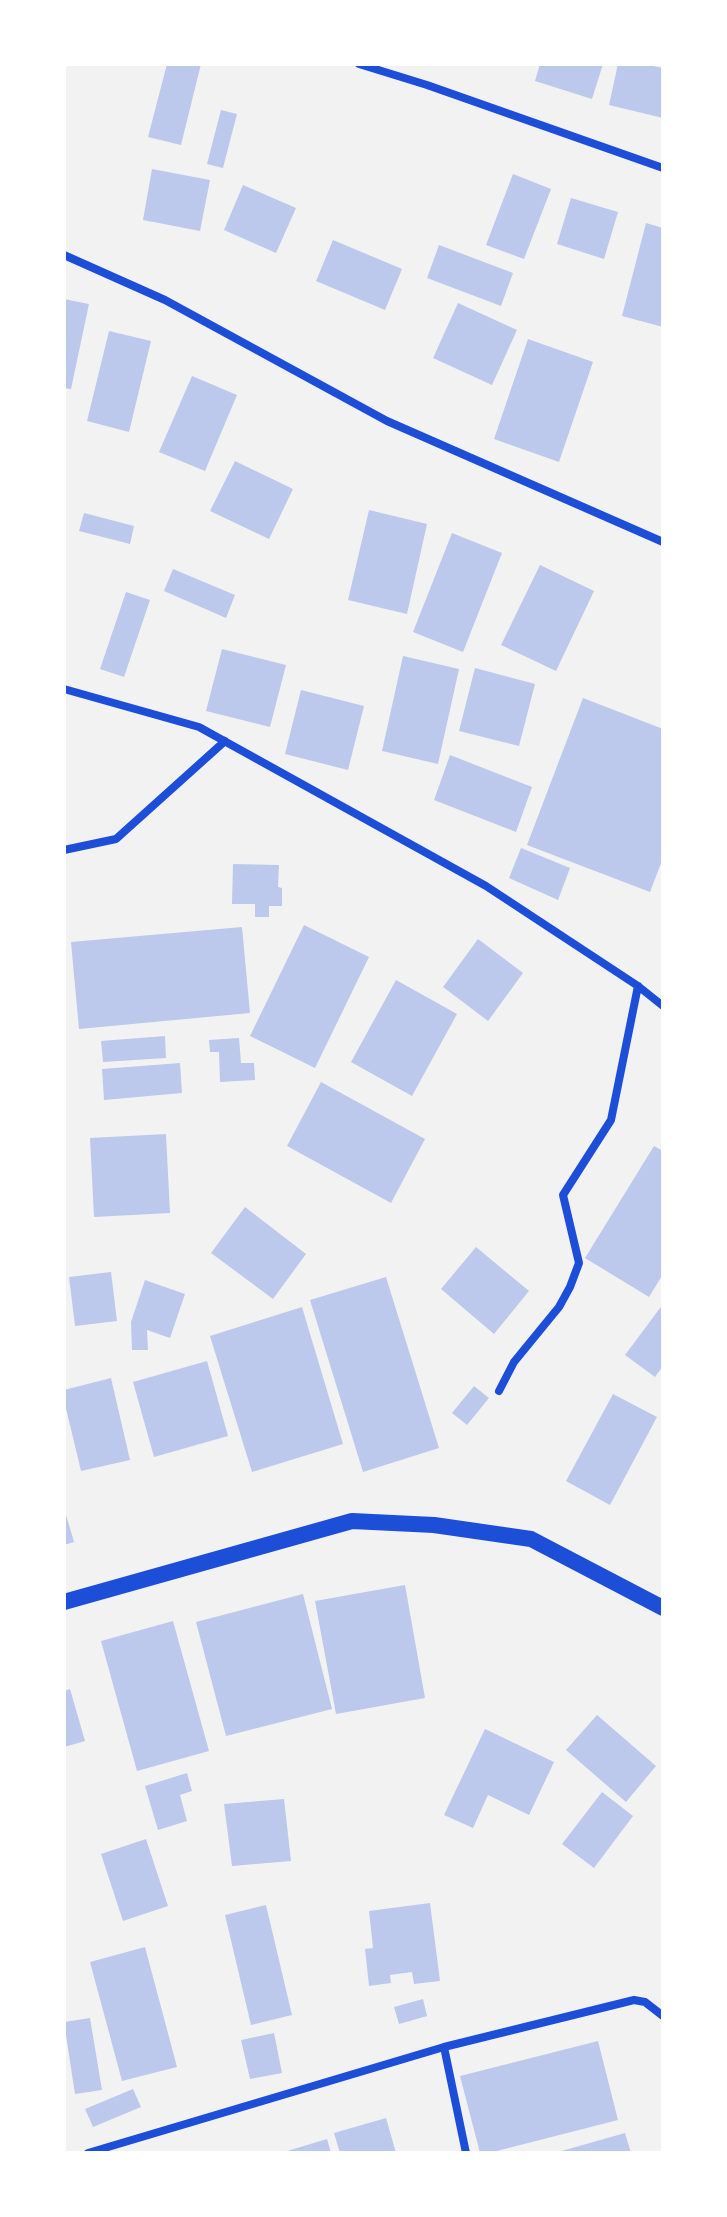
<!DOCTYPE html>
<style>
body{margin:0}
#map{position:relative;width:727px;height:2217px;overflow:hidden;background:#f2f2f2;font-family:"Open Sans",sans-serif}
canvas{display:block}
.frame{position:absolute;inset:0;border:66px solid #fff;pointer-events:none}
</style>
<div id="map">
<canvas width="727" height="2217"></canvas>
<div class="frame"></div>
</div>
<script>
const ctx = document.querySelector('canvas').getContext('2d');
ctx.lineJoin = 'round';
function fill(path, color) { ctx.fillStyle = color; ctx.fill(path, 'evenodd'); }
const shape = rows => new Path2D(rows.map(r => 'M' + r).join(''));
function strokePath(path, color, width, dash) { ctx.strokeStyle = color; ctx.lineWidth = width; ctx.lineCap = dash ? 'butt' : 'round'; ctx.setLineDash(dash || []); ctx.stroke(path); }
const building = shape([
 [167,64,201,64,181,145,148,137],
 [540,64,603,64,592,99,535,81],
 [618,64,644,64,663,68,663,118,609,105],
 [221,110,237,114,223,168,207,164],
 [152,169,210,180,200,231,143,220],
 [513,174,551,189,524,259,486,245],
 [243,185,296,208,276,253,224,230],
 [571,198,618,212,604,259,557,244],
 [646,223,663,228,663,327,622,316],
 [333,240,402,269,385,310,316,281],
 [439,245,513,273,501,306,427,278],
 [64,299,89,304,71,389,64,388],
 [458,303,517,330,492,385,433,358],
 [109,331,151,341,129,432,87,421],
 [528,339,593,362,559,462,494,439],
 [192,376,237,395,205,471,159,452],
 [235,461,293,489,269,539,210,511],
 [369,510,427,524,407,614,348,600],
 [84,513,134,526,130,544,79,531],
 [452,533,502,553,463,652,413,632],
 [540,565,594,591,556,671,501,645],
 [173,569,235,595,226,618,164,591],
 [126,592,150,600,124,677,100,669],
 [222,649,286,665,270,727,206,711],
 [403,656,459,669,438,764,382,751],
 [475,668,535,684,519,746,459,731],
 [301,690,364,706,348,770,285,754],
 [583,698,663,729,663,858,650,892,527,845],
 [450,755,532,787,516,832,434,800],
 [521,848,570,868,558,900,509,878],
 [233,864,279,865,278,887,282,888,282,906,269,906,269,917,255,917,255,904,232,904],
 [304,925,369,957,315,1068,250,1036],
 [242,927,250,1013,79,1029,71,942],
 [478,939,523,973,488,1021,443,987],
 [396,980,457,1014,412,1096,351,1062],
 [165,1036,166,1058,103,1062,101,1041],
 [239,1038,241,1063,254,1063,255,1080,220,1082,219,1052,210,1052,209,1040],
 [180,1063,182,1093,104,1100,102,1069],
 [321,1082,425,1139,391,1203,287,1146],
 [166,1134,170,1213,94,1217,90,1138],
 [654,1146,663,1151,663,1274,649,1297,585,1258],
 [245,1207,306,1254,273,1299,211,1253],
 [476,1247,529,1291,494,1334,441,1289],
 [111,1272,117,1321,75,1326,69,1277],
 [386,1277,439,1448,363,1472,310,1300],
 [145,1280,185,1294,170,1338,147,1330,148,1350,132,1350,131,1322],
 [663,1304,663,1366,655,1377,625,1355],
 [302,1307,343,1444,252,1472,210,1336],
 [207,1361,228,1436,154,1457,133,1382],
 [111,1378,130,1460,81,1471,64,1400,64,1390],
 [474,1386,489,1398,467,1425,452,1413],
 [613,1394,657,1417,610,1505,566,1481],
 [64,1508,74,1542,64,1545],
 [405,1585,425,1698,336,1714,315,1601],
 [303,1594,332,1709,226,1736,196,1622],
 [173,1621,209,1751,137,1771,101,1641],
 [70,1689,85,1741,64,1747,64,1691],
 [597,1715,656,1766,626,1802,566,1750],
 [485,1729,554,1762,529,1815,488,1795,473,1828,444,1815],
 [187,1773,192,1791,180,1795,187,1821,158,1830,145,1786],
 [602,1792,633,1816,594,1868,562,1844],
 [284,1799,291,1861,232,1866,224,1804],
 [146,1839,168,1906,123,1921,101,1854],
 [430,1903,440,1981,414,1984,412,1972,390,1975,391,1983,369,1986,365,1949,373,1948,369,1911],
 [266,1905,292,2015,251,2025,225,1915],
 [145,1947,177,2067,122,2081,90,1962],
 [423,1999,427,2016,399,2024,394,2007],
 [90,2018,102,2090,75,2094,64,2022],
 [274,2033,282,2073,250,2079,241,2040],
 [598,2041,618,2120,489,2153,480,2153,460,2076],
 [133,2089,141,2107,93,2127,85,2109],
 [386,2118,396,2153,340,2153,334,2133],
 [625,2133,631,2153,558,2153,558,2152],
 [327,2139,331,2153,284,2153,284,2152]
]);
const minor = shape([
 [359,64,427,85,663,168],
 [64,255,165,300,387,421,663,542],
 [64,689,199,727,486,886,638,986,663,1006],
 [64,850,116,839,225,741],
 [499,1391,514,1362,559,1307,570,1287,579,1263,563,1195,611,1120,638,986],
 [444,2047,466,2153],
 [88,2153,444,2047,634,2000,645,2002,663,2016]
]);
const secondary = shape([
 [64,1602,352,1521,434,1525,531,1539,663,1608]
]);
fill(building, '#bdc9ec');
strokePath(minor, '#1d4ed8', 8);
strokePath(secondary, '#1d4ed8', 16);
</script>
